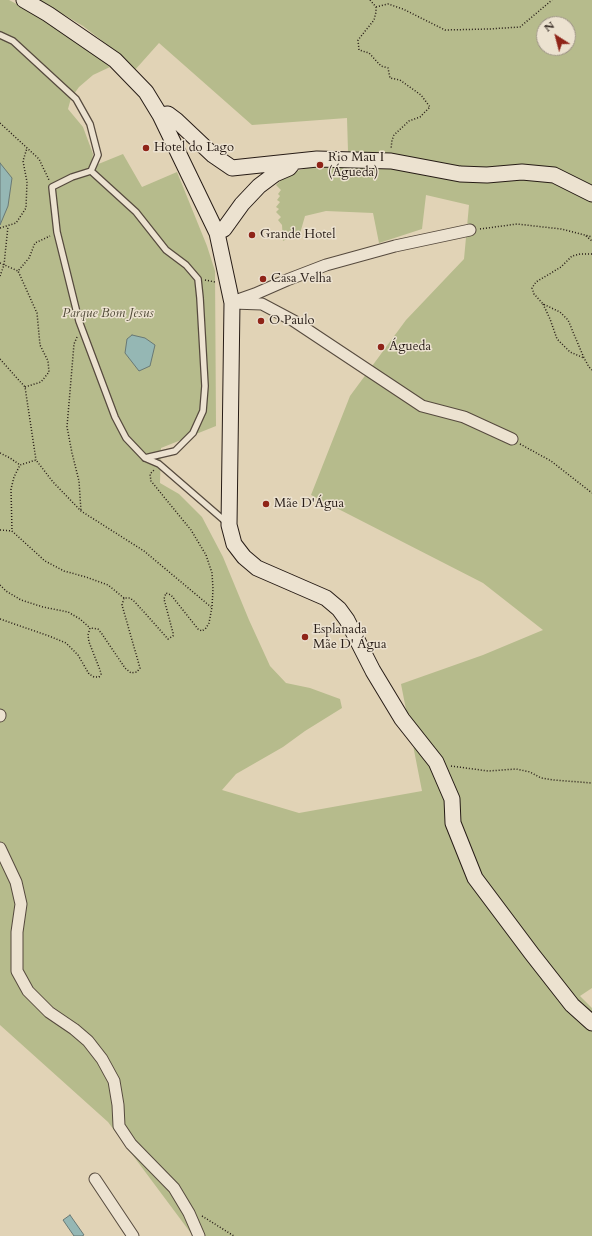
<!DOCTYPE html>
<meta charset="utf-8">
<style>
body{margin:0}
#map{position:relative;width:592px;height:1236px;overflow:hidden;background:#e1d3b6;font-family:Cardo,serif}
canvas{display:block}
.north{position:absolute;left:536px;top:16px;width:40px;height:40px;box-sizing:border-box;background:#ece2d0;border:1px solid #9d9386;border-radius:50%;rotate:324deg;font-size:11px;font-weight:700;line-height:16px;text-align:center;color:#271c16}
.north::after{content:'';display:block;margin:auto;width:14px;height:18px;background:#8f2418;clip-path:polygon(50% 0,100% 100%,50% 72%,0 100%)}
</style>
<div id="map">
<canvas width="592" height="1236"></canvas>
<div class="north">N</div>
</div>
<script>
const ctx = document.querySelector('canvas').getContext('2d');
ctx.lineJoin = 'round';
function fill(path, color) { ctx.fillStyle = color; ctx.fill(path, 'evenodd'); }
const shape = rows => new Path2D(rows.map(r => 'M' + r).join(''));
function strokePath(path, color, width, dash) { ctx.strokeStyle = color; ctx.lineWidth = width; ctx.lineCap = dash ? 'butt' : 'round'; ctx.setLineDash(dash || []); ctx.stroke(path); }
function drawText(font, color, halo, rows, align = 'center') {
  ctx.font = font + ' Cardo,serif'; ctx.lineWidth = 3; ctx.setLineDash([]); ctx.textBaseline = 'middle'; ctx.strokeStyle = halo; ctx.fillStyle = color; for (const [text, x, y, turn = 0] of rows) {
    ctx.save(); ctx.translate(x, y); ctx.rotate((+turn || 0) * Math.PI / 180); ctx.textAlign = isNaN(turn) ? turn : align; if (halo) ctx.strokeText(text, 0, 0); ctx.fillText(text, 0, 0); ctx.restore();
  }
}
const green = shape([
 [0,0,9,0,43,18,79,42,110,67,93,75,79,87,71,98,68,109,83,127,93,154,91,167,123,154,142,187,177,172,207,246,215,271,216,426,161,448,160,483,179,494,202,517,223,557,249,620,270,666,286,683,310,688,340,699,342,708,305,731,283,747,236,774,222,790,299,813,422,791,401,684,483,655,543,630,483,583,311,495,350,396,406,320,464,259,469,205,426,195,422,229,379,243,373,213,326,211,305,216,299,237,291,237,283,241,282,225,278,220,281,217,276,212,279,209,276,207,280,202,277,200,280,196,278,194,281,190,276,185,284,177,297,171,314,166,347,165,348,151,347,118,252,125,159,43,134,71,110,47,83,26,39,0,592,0,592,988,580,996,592,1008,592,1236,193,1236,108,1122,0,1025],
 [544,24,568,24,568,48,544,48]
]);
const water = shape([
 [0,163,12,178,8,206,0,225,0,163],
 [132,335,145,338,155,345,150,366,139,371,125,353,127,339,132,335],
 [70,1215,84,1235,82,1236,74,1236,63,1220,70,1215]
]);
const path = shape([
 [370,0,376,7,376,12,374,20,358,40,359,50,369,53,381,66,388,68,390,78,400,80,421,95,430,107,420,117,409,121,394,135,392,140,391,149],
 [376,7,388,4,403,9,445,30,489,29,520,27,552,0],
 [0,123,39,159,49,180],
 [0,228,16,223,26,208,27,182,23,161,27,148],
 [480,229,517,224,561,229,592,237],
 [586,236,592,241],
 [592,254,580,254,572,256,561,267,536,282,532,288,534,294,543,304,560,312,568,320,584,358,589,367,592,370],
 [0,263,18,271],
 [0,276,4,265,8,226],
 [205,280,215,282],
 [543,304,550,319,557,339,570,352,584,358],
 [77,337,74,344,67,427,72,453,79,481,81,511],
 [0,359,25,387,36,460],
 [25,387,41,382,49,372,48,361,40,345,37,313,18,271,29,258,35,243,50,236],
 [520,444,551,461,592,493],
 [0,453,10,458,20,465],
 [0,530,12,531],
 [0,585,6,591,21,600,43,607,68,612,80,619,90,628],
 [124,598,108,585,86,577,64,571,45,561,12,531,11,489,14,477,20,465,36,460,53,482,81,511,144,551,211,607],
 [0,619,49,636,66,643,78,655,89,674,94,677,99,677,101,674,100,670,89,642,88,635,90,628,98,629,102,634,125,668,131,673,137,672,140,668,122,605,124,598,130,598,135,602,168,639,173,636,173,633,164,599,166,593,171,595,198,629,202,631,206,628,209,623,212,607,213,589,212,573,206,555,191,530,151,481,150,474,154,470],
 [451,766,488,771,516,769,530,772,541,778,554,780,592,783],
 [202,1216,234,1236]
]);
const service = shape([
 [0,35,13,41,76,99,90,124,98,155,91,171,72,177,52,187,57,232,79,321,115,417,126,438,145,458,159,464,226,522],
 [91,171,136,212,166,250,186,265,198,279,200,298,205,386,203,411,193,433,175,451,145,458]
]);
const minor = shape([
 [238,300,255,294,287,280,326,265,395,246,470,230],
 [232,303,262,304,294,321,422,406,464,417,512,439],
 [0,715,0,716],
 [0,848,16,882,21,904,17,932,17,971,28,991,49,1012,74,1029,88,1041,102,1059,114,1081,118,1105,119,1126,131,1144,174,1188,189,1213,199,1236],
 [95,1179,133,1236]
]);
const secondary = shape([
 [24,0,48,14,115,60,146,92,160,115,217,233,232,303,229,525,234,544,244,557,257,568,326,598,339,609,347,620,373,671,402,719,436,762,452,799,453,823,475,878,532,954,572,1005,592,1023],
 [160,115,168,114,176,120,213,155,232,168,317,159,391,161,460,174,487,175,522,172,554,175,592,194],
 [217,233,224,229,242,204,259,186,275,174,289,168,293,163]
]);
const markers = [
 [146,148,4,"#8f2418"],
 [320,165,4,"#8f2418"],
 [252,235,4,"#8f2418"],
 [263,279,4,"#8f2418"],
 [261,321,4,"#8f2418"],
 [381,347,4,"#8f2418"],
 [266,504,4,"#8f2418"],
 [305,637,4,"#8f2418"]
];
const poiNames = [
 ["Hotel do Lago",154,148],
 ["Rio Mau I",328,158],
 ["(Águeda)",328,173],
 ["Grande Hotel",260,235],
 ["Casa Velha",271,279],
 ["O Paulo",269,321],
 ["Águeda",389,347],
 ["Mãe D'Água",274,504],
 ["Esplanada",313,630],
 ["Mãe D' Água",313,645]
];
const parkNames = [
 ["Parque Bom Jesus",108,314]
];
fill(green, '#b6bb8c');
fill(water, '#95b7b4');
strokePath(water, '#697975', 1);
strokePath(service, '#564a3e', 8);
strokePath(minor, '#564a3e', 13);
strokePath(secondary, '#271c16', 17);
strokePath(path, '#271c16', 1.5, [1, 2]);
strokePath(service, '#ece2d0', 5.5);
strokePath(minor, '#ece2d0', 11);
strokePath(secondary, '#ece2d0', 15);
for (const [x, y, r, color] of markers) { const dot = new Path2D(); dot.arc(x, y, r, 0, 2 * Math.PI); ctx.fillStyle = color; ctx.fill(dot); strokePath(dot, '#ece2d0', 1.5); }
drawText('13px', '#271c16', '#ece2d0', poiNames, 'left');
drawText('italic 13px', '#524c39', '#ece2d0', parkNames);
</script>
